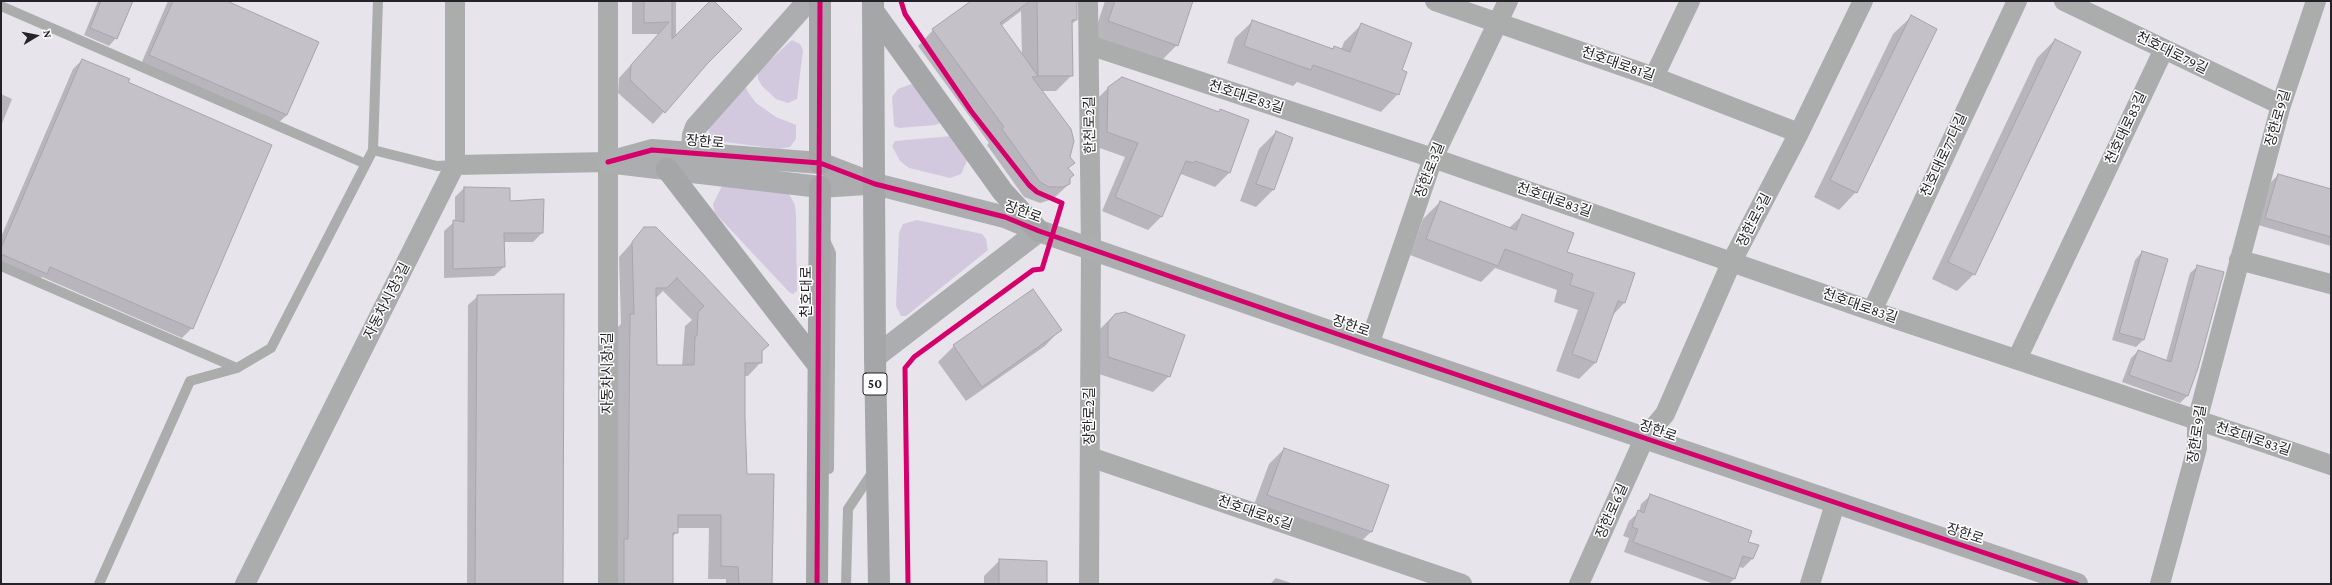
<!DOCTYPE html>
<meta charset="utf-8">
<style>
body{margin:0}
#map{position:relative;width:2332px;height:585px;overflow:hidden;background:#e7e4ec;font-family:"Crimson Pro",serif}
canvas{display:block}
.frame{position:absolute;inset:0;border:2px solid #252329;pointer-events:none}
.north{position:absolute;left:16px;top:16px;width:40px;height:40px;-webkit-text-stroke:3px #fff;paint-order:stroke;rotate:80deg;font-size:11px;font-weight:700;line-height:16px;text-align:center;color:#252329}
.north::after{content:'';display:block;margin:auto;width:14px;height:18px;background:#252329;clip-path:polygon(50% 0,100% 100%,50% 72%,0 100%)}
</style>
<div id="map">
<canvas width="2332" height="585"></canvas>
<div class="frame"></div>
<div class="north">N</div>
</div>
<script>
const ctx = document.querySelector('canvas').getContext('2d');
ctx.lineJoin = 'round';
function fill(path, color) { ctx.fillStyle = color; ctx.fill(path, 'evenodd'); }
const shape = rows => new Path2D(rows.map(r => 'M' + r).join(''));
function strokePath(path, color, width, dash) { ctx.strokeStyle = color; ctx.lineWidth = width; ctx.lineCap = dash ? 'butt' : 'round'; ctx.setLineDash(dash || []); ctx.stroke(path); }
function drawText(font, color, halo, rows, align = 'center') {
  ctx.font = font + ' "Crimson Pro","Noto Sans KR",serif'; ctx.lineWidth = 3; ctx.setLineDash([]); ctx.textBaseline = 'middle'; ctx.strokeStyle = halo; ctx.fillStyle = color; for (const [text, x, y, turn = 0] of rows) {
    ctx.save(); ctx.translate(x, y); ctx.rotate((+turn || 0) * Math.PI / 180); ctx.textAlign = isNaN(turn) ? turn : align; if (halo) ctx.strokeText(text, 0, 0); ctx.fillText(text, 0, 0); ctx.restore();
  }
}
const green = shape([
 [792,40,800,44,803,50,797,99,788,103,776,99,762,86,758,79,758,71],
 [744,83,748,92,756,103,776,117,796,125,796,139,790,147,779,149,710,140,708,126],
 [911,84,915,86,943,122,935,125,899,128,894,126,892,97,898,89],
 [952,136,968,158,961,174,950,178,909,168,900,161,892,146,895,141],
 [722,186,788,192,795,205,796,216,797,291,793,294,789,292,715,213,713,204],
 [917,220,982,234,986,239,988,250,906,316,901,316,896,306,899,233,903,224]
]);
const shadow = shape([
 [98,1,132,1,116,38,109,46,84,35],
 [168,1,225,1,318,42,287,115,277,124,141,64],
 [632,1,676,1,676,37,713,1,708,62,653,124,618,93,619,78,659,34,632,34],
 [973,1,1076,1,1076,20,1071,25,1072,75,1056,91,1042,91,1069,157,1073,163,1067,169,1069,184,1053,199,1040,203,1024,197,987,145,989,143,918,46,933,30],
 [1021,11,1022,56,1001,26],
 [1105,1,1182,1,1177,45,1161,61,1093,37],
 [1911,17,1936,29,1856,192,1839,210,1814,197,1893,34],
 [1253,21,1332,49,1334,47,1341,50,1344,42,1361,25,1401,70,1398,94,1381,112,1297,82,1293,86,1227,63,1235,38],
 [2055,40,1974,274,1957,291,1932,279,2037,58],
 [82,60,127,82,192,328,182,338,42,277,36,283,1,267,1,237,73,69],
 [1108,88,1248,120,1229,173,1215,187,1181,174,1161,217,1148,230,1102,211,1125,157,1094,146,1094,102],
 [1,94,12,99,1,126],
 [1276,132,1273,190,1256,207,1240,201,1259,149],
 [2278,175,2331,190,2331,246,2258,225,2271,182],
 [464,188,509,189,508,202,542,233,533,242,503,242,504,267,494,276,444,278,444,231,455,221,455,197],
 [1440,202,1509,228,1523,215,1566,252,1634,274,1624,303,1612,316,1596,362,1579,379,1556,371,1578,310,1554,302,1557,290,1495,268,1481,282,1410,255,1423,219],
 [645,228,761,351,761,362,748,376,744,376,746,475,773,475,772,584,726,584,726,579,708,579,709,528,677,528,677,532,672,537,672,584,612,584,617,328,621,324,619,257],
 [663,291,692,320,685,326,682,366,656,366,655,299],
 [2142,252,2143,340,2136,347,2112,340,2135,260],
 [2198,266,2188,395,2180,403,2122,382,2131,358,2138,351,2166,361,2190,273],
 [478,296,562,584,467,584,468,305],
 [1115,314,1169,376,1153,392,1093,372,1099,330],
 [1060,330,1045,346,966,401,938,362,954,346],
 [1284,449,1388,486,1371,532,1355,547,1252,510,1269,464],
 [1651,495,1747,542,1752,559,1743,568,1739,567,1734,579,1729,584,1714,584,1624,552,1629,538,1623,536,1629,521,1639,512,1641,504],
 [1000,560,1046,584,984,584,984,576],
 [1276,578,1294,584,1270,584]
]);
const building = shape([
 [101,1,133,1,117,39,90,28,101,1],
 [173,1,227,1,319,42,287,115,149,55,173,1],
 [644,1,672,1,672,39,710,1,714,1,742,29,708,63,665,113,630,80,631,65,669,22,644,23,644,1],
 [971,1,1030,1,1000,23,1038,76,1032,77,1071,129,1074,141,1070,157,1075,163,1068,168,1074,175,1070,178,1070,184,1063,187,1049,187,1040,182,1002,129,1004,127,932,29,971,1],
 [1037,1,1077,1,1077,20,1072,20,1073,76,1038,76,1037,1],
 [1115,1,1193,1,1178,46,1108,21,1115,1],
 [1911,15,1937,29,1857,193,1830,180,1911,15],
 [1252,20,1333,49,1334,46,1350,52,1361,23,1412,43,1402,70,1407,72,1399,95,1313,65,1311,70,1244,46,1252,20],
 [2055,39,2081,52,1975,275,1948,262,2055,39],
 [82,59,130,79,128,82,272,145,193,329,50,267,47,274,1,254,1,248,82,59],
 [1122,77,1219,112,1220,109,1249,120,1230,173,1195,161,1194,163,1186,161,1162,217,1115,197,1138,143,1107,132,1108,87,1122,77],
 [1276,131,1293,138,1274,190,1256,184,1276,131],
 [2278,174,2331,189,2331,237,2265,218,2278,174],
 [464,187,510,188,510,201,544,199,543,233,504,233,505,267,453,269,453,220,464,222,464,187],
 [1440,201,1516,230,1522,214,1574,233,1567,252,1635,273,1625,303,1618,301,1596,363,1572,354,1594,293,1570,285,1573,274,1505,249,1498,266,1426,239,1440,201],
 [644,227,656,227,702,273,769,345,762,351,762,363,745,363,745,418,747,474,774,474,772,584,739,584,738,567,721,566,721,515,678,515,678,533,673,533,673,584,624,584,624,539,628,539,630,314,634,314,632,242,644,227],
 [677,278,704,306,698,312,697,336,695,336,694,365,657,365,656,288,667,288,677,278],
 [2142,251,2168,259,2144,340,2119,333,2142,251],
 [2197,265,2224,272,2198,368,2188,396,2129,375,2138,350,2171,362,2197,265],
 [1033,289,1062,330,982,387,953,345,1033,289],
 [564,294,563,584,475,584,477,295,564,294],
 [1125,312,1185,335,1170,377,1108,357,1108,323,1115,314,1125,312],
 [1284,448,1389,485,1372,532,1267,495,1284,448],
 [1650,494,1752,531,1748,542,1759,545,1753,559,1743,556,1735,579,1633,542,1638,529,1632,527,1638,510,1644,513,1650,494],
 [999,559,1047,561,1047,584,999,584,999,559]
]);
const lane = shape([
 [1,6,366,164],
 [373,150,437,166,455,165],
 [825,240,831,253,829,469],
 [1,266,237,368],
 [99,584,190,381,237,368,271,348,373,150,378,1],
 [846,584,848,509,874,470]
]);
const street = shape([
 [608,1,608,584],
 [1088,1,1091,249,1089,584],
 [1435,1,1654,77,1799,133],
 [2064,1,2281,105],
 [1089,45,1433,158,1872,311,2331,465],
 [1654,77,1690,1],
 [455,165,608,162],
 [2239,260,2331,284],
 [1872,311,2017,1],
 [1369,345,1433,158,1508,1],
 [2017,359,2164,49],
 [1090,457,1462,584],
 [245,584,455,165,455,1],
 [1579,584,1644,439,1665,414,1732,261,1799,133,1863,1],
 [1810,584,1835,504],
 [2160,584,2197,448,2197,421,2281,105,2316,1]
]);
const secondary = shape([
 [608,162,652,150,820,163,875,184,1005,217,1039,231,1369,345,2077,584],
 [615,163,820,187,866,184],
 [691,166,693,135,696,127,808,1],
 [875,357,1039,231]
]);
const primary = shape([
 [873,1,875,357,879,584],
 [873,11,1003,192,1039,231],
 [820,163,820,1],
 [667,169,819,366],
 [817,584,820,187]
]);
const cycleway = shape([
 [901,1,905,14,971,111,1029,185,1037,192,1062,203,1042,269,1033,270,914,357,905,368,908,584],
 [608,162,652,150,820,163,875,184,1005,217,1039,231,1369,345,2077,584],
 [817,584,820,1]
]);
const shields = [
 [875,384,24]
];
const shieldNames = [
 ["50",875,384]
];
const streetNames = [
 ["천호대로79길",2172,53,26],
 ["천호대로81길",1618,64,19],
 ["천호대로83길",1246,97,18],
 ["장한로9길",2278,118,-74],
 ["한천로2길",1090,125,-91],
 ["천호대로83길",2126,128,-65],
 ["장한로",705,142,5],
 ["천호대로77다길",1944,155,-65],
 ["장한로3길",1430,170,-69],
 ["천호대로83길",1554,200,19],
 ["장한로",1023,212,20],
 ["장한로5길",1754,220,-63],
 ["천호대로",807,292,-90],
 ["자동차시장3길",387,301,-63],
 ["천호대로83길",1860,306,19],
 ["장한로",1351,326,19],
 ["자동차시장1길",608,373,-90],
 ["장한로2길",1090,416,-90],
 ["장한로",1658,431,19],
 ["장한로9길",2197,434,-81],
 ["천호대로83길",2253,439,18],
 ["장한로6길",1612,511,-66],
 ["천호대로85길",1255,513,19],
 ["장한로",1965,534,18]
];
fill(green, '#d2c9df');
fill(shadow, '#0003');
fill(building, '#c4c2c8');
strokePath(building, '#a7a5ab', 1);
strokePath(lane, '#abadad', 10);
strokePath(street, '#abadad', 20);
strokePath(secondary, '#abadae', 22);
strokePath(primary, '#a4a6a7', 22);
strokePath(cycleway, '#d6006c', 5);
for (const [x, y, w] of shields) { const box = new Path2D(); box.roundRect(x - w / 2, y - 11, w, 22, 3); ctx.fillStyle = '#fff'; ctx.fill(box); strokePath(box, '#252329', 1); }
drawText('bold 13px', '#252329', null, shieldNames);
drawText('14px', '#252329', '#fff', streetNames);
</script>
